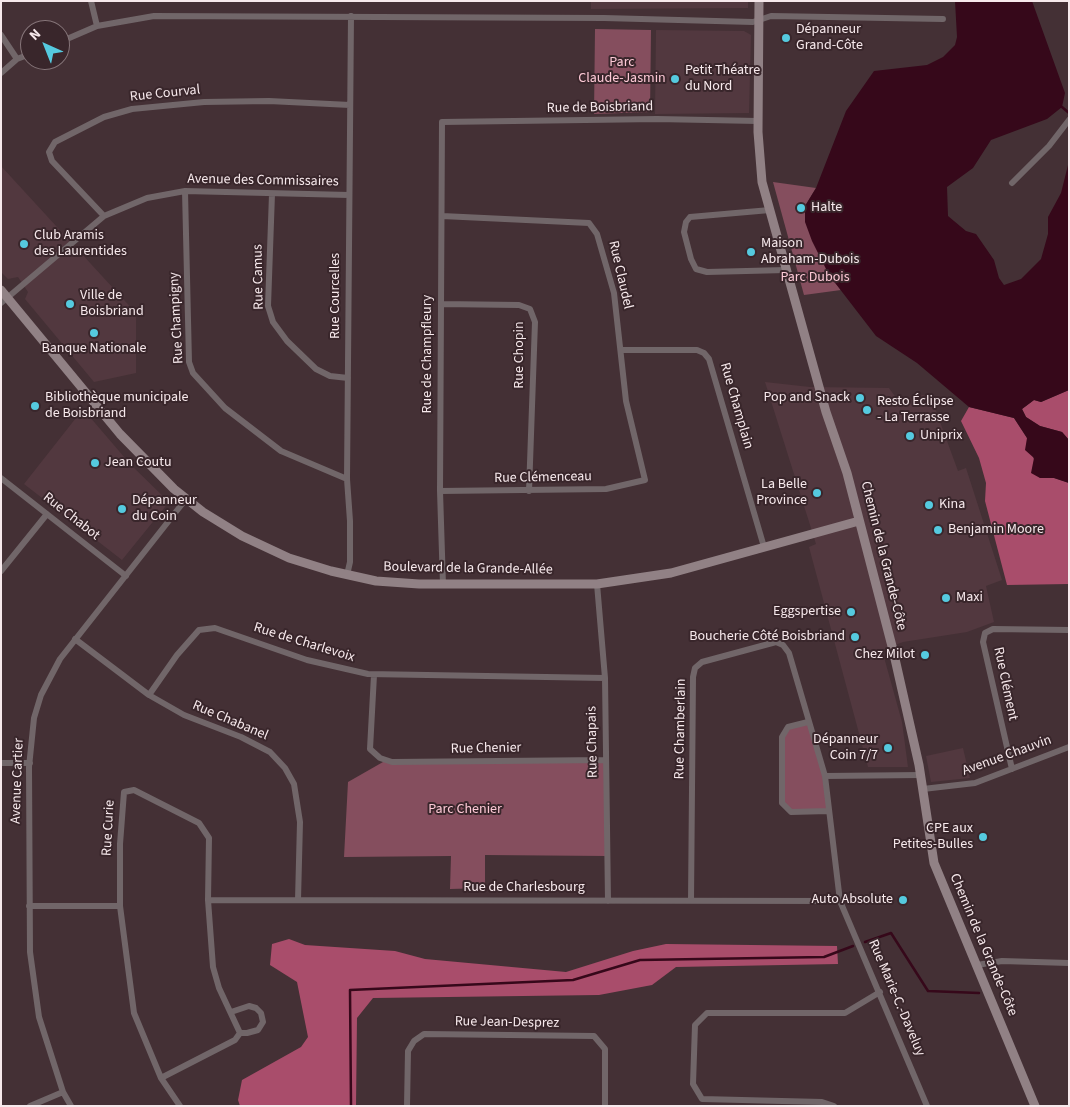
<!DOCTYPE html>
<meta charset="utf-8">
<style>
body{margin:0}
#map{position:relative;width:1070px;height:1107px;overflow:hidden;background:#443035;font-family:"Source Sans 3",sans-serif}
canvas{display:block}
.frame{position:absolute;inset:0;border:2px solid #f7e9ec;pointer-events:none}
.north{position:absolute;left:20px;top:20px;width:50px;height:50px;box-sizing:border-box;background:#39262b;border:1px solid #857478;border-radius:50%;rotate:316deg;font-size:14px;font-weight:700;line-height:20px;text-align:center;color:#f7e9ec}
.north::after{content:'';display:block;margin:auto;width:18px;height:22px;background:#55cadf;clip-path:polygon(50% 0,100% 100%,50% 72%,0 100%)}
</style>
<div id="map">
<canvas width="1070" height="1107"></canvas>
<div class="frame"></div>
<div class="north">N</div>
</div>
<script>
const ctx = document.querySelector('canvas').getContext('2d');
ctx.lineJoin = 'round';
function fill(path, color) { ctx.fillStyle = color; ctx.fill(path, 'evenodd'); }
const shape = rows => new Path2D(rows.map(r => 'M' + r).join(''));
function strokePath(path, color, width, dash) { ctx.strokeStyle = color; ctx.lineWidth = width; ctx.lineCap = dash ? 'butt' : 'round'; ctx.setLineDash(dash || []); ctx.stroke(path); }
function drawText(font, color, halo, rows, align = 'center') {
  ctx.font = font + ' "Source Sans 3",sans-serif'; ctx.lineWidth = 4; ctx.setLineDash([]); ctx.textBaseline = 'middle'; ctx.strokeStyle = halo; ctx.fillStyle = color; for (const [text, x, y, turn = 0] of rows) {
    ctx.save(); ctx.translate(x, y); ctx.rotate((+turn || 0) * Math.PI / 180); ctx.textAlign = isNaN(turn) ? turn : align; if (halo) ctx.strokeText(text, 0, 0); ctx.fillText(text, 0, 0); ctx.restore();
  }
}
const built = shape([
 [591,1,748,1,748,8,591,9],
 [656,30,744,31,751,35,749,113,655,114],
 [1,166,136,313,136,373,94,382,25,299,28,292,18,277,8,279,1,272],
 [765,382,810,387,889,388,899,402,923,395,932,400,958,471,966,468,1002,580,986,586,994,622,967,632,903,642,882,650,902,722,908,767,868,767,809,547,816,544],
 [83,409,131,465,169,502,122,560,24,484],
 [963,748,970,778,931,782,926,756]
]);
const green = shape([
 [595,29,651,30,650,112,594,114],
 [773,182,816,188,805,206,829,275,841,290,804,295],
 [808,722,825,776,828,811,791,812,782,803,782,737,788,727],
 [605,760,607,856,485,855,485,888,450,889,451,856,344,857,348,782,383,762]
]);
const forest = shape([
 [1069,390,1069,440,1062,432,1040,426,1026,417,1022,409,1034,400,1041,402],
 [969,407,1014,418,1027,438,1040,478,1054,478,1069,483,1069,584,1007,585,985,501,986,483,979,458,961,421],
 [289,939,305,945,395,951,425,959,566,972,633,951,666,944,837,946,838,964,676,967,652,985,599,995,373,998,357,1018,356,1106,240,1106,238,1100,242,1080,301,1047,308,1037,297,982,270,965,272,944]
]);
const water = shape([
 [955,1,1032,1,1065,93,1062,107,1047,119,991,140,973,168,947,187,948,216,966,231,976,234,994,260,999,278,1004,285,1021,279,1041,259,1048,234,1048,217,1061,193,1069,161,1069,390,1041,402,1034,400,1022,409,1026,417,1040,426,1062,432,1069,440,1069,483,1054,478,1040,478,1031,473,1034,458,1025,450,1027,438,1014,418,969,407,917,363,876,336,829,275,812,241,805,222,805,206,816,188,846,111,874,71,927,65,943,57,955,45,957,37]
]);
const stream = shape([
 [1062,107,1069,113],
 [865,942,891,933,928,991,979,993],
 [351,1106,350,990,573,980,640,960,824,957,853,946]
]);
const street = shape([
 [91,1,97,26],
 [1,35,17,59],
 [60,42,97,26,154,16,604,18,753,22,771,16,943,19],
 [1,73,17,59,30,54],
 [1012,183,1049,146,1069,120],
 [185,191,189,362,193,373,225,408,281,451,347,479],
 [272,194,268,306,273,322,287,341,316,369,330,376,348,378],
 [770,210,690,217,686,222,684,232,691,259,696,269,707,272,786,270],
 [104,216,52,161,49,152,55,142,104,117,132,109,204,102,269,101,350,105],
 [1,303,104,216,147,198,185,191,349,195],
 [441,304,519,305,530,309,535,322,529,491],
 [621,350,697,350,704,353,709,359,764,547],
 [1,478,126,576],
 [440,491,606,489,645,480,626,401,614,293,597,234,589,223,442,216],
 [1,571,47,514],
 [347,575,350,562,350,521,347,479,351,16],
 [597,584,605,678,608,901],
 [443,585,440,491,442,122,657,119,758,121],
 [75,639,149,695,184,715,241,737,270,752,285,768,294,784,300,822,298,900],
 [374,675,370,749,380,758,392,762,605,760],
 [149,695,177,655,199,630,215,628,307,660,368,674,605,678],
 [808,722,788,727,782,737,782,803,791,812,828,811],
 [1,763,30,763],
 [1012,769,983,642,985,633,993,629,1069,630],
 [825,776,921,775],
 [923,789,975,783,1069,747],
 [208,900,840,901],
 [691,901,693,677,695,668,702,662,776,642,783,645,789,653,825,776,840,901,927,1106],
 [29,906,120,906],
 [977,965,1002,961,1069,963],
 [231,1012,249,1006,256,1008,261,1013,263,1022,258,1030,247,1033,240,1033],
 [161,1078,235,1040,240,1033,219,988,213,967,208,900,209,838,199,823,134,790,124,792,120,844,120,906,134,1013,161,1078,180,1106],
 [30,1106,63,1092],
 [71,1106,63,1092,39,1017,30,952,29,767,34,718,41,695,60,659,186,499],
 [407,1106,408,1051,414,1041,424,1034,594,1036,605,1049,605,1106],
 [834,1106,822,1102,702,1099,693,1084,695,1025,707,1013,845,1013,880,992]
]);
const secondary = shape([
 [759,1,758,132,762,182,826,412,847,473,893,650,919,765,934,863,1035,1106],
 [1,290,120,434,174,489,203,512,242,536,289,558,331,571,376,581,419,584,597,584,671,573,859,521]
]);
const markers = [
 [786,38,5,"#55cadf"],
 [675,79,5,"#55cadf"],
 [801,208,5,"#55cadf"],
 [24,244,5,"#55cadf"],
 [751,252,5,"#55cadf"],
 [70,304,5,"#55cadf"],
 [94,333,5,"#55cadf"],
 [860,398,5,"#55cadf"],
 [35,406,5,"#55cadf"],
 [867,410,5,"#55cadf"],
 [910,436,5,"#55cadf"],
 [95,463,5,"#55cadf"],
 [817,493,5,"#55cadf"],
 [929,505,5,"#55cadf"],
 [122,509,5,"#55cadf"],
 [938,530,5,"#55cadf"],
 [946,598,5,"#55cadf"],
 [851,612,5,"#55cadf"],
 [855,637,5,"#55cadf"],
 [925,655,5,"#55cadf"],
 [888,748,5,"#55cadf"],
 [983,837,5,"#55cadf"],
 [903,900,5,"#55cadf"]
];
const poiNames = [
 ["Dépanneur",796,30],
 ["Grand-Côte",796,46],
 ["Petit Théatre",685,71],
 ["du Nord",685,87],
 ["Halte",811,208],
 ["Club Aramis",34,236],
 ["des Laurentides",34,252],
 ["Maison",761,244],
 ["Abraham-Dubois",761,260],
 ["Ville de",80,296],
 ["Boisbriand",80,312],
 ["Banque Nationale",94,349,"center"],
 ["Bibliothèque municipale",45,398],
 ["de Boisbriand",45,414],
 ["Pop and Snack",850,398,"right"],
 ["Resto Éclipse",877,402],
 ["- La Terrasse",877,418],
 ["Uniprix",920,436],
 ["Jean Coutu",105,463],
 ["La Belle",807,485,"right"],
 ["Province",807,501,"right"],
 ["Dépanneur",132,501],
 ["du Coin",132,517],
 ["Kina",939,505],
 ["Benjamin Moore",948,530],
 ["Maxi",956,598],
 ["Eggspertise",841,612,"right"],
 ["Boucherie Côté Boisbriand",845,637,"right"],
 ["Chez Milot",915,655,"right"],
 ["Dépanneur",878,740,"right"],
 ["Coin 7/7",878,756,"right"],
 ["CPE aux",973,829,"right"],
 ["Petites-Bulles",973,845,"right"],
 ["Auto Absolute",893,900,"right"]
];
const parkNames = [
 ["Parc",622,63],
 ["Claude-Jasmin",622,79],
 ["Parc Dubois",815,278],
 ["Parc Chenier",465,810]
];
const streetNames = [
 ["Rue Courval",165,94,-6],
 ["Rue de Boisbriand",600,108,-1],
 ["Avenue des Commissaires",263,181,1],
 ["Rue Claudel",620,275,77],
 ["Rue Camus",259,277,-91],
 ["Rue Courcelles",336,296,-90],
 ["Rue Champigny",177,318,-93],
 ["Rue de Champfleury",428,354,-90],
 ["Rue Chopin",520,355,-90],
 ["Rue Champlain",736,406,74],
 ["Rue Clémenceau",543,478,-1],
 ["Rue Chabot",71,517,38],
 ["Chemin de la Grande-Côte",883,556,76],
 ["Boulevard de la Grande-Allée",468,569,1],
 ["Rue de Charlevoix",304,643,17],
 ["Rue Clément",1005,684,78],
 ["Rue Chabanel",230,721,23],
 ["Rue Chamberlain",681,729,-89],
 ["Rue Chapais",593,742,-91],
 ["Rue Chenier",486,749,-1],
 ["Avenue Chauvin",1007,756,-20],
 ["Avenue Cartier",18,781,-88],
 ["Rue Curie",109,828,-87],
 ["Rue de Charlesbourg",524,888],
 ["Chemin de la Grande-Côte",983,945,67],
 ["Rue Marie-C.-Daveluy",896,998,67],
 ["Rue Jean-Desprez",507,1023,1]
];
fill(built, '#52383f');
fill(green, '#854e5e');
fill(forest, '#a94d6b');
fill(water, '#36081a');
strokePath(stream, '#36081a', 2.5);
strokePath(street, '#716669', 6);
strokePath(secondary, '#918185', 9);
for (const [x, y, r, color] of markers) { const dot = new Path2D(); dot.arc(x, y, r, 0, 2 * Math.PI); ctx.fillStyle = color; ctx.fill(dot); strokePath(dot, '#39262b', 2); }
drawText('14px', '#f7e9ec', '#39262b', poiNames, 'left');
drawText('14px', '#fdc9d6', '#39262b', parkNames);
drawText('14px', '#f7e9ec', '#39262b', streetNames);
</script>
